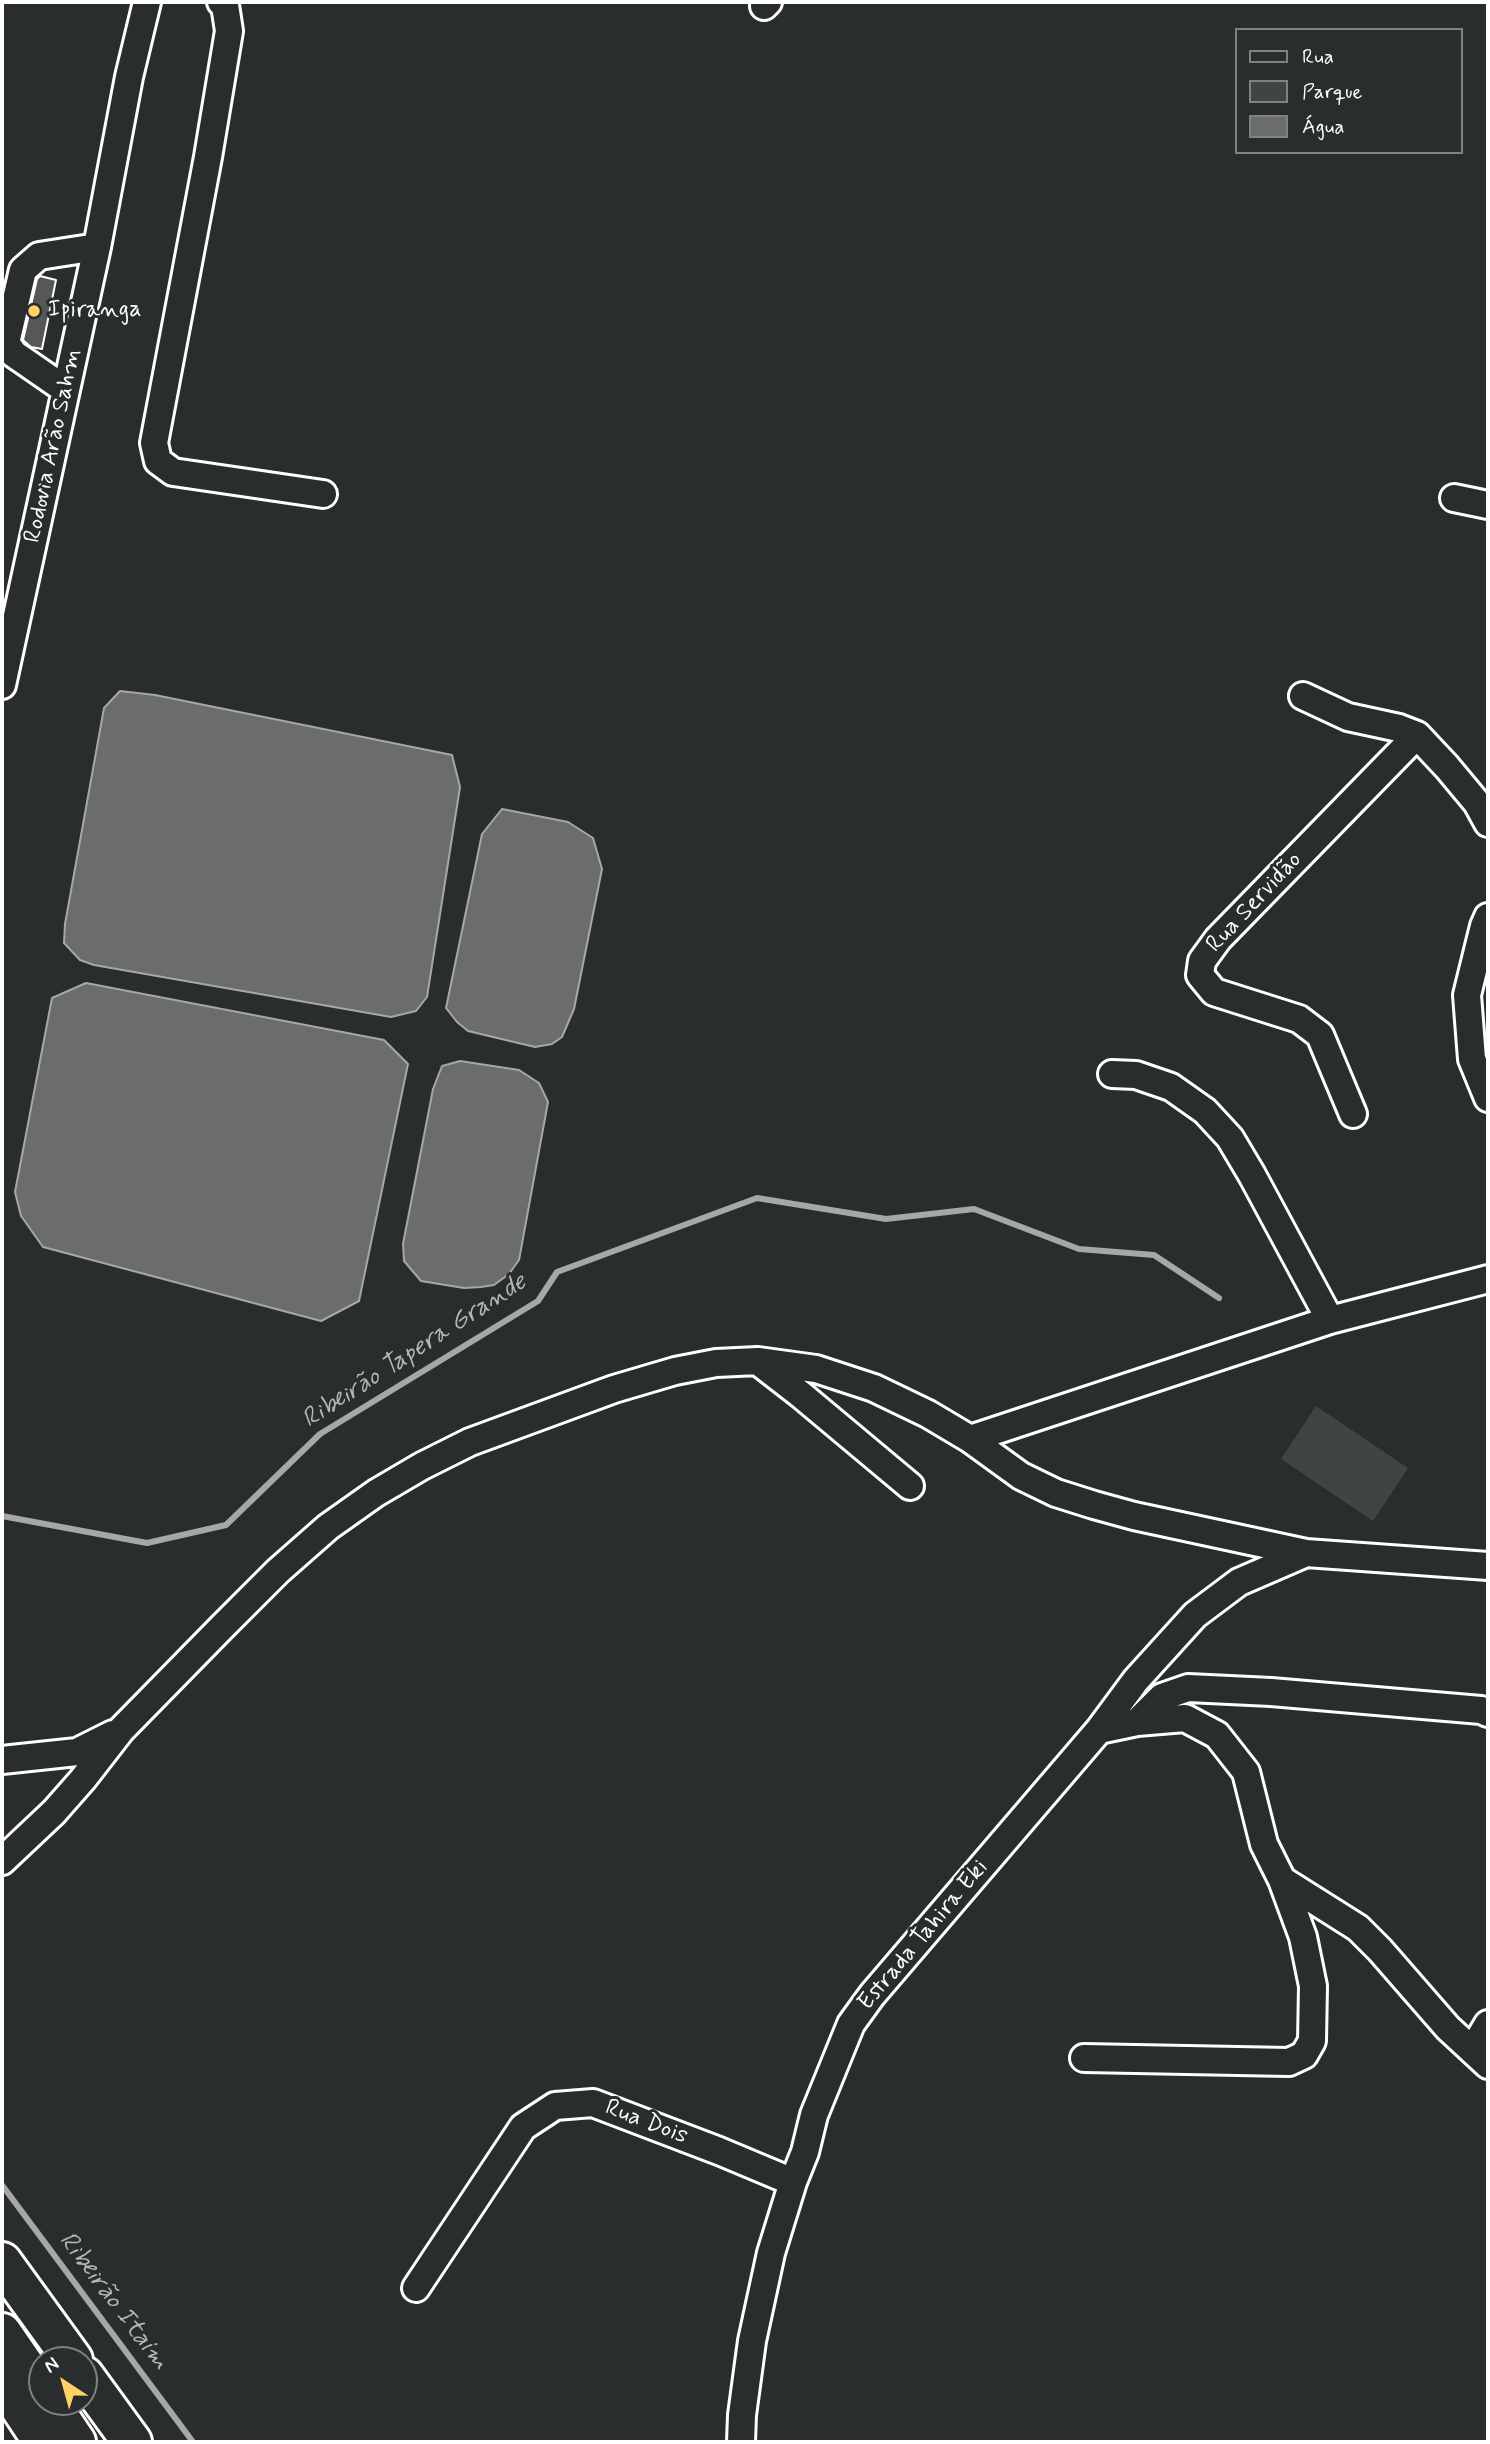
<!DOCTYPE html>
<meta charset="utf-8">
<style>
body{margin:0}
#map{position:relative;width:1490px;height:2444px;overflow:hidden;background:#2a2d2e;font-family:Mynerve,sans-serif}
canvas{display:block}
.frame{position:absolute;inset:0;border:4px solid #fff;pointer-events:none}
.legend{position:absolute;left:1235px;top:28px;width:228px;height:126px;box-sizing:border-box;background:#2a2d2e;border:2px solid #7f8182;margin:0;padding:9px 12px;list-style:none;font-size:21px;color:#fff}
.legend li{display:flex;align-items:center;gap:14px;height:35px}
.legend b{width:35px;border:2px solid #7f8182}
.north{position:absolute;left:28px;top:2346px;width:70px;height:70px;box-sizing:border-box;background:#2a2d2e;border:2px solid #7f8182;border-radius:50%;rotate:324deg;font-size:19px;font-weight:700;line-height:28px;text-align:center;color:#fff}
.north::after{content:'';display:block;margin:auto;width:24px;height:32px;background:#ffd166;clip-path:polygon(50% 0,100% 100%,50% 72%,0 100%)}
</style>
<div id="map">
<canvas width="1490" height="2444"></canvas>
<div class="frame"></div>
<ul class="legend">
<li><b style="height:9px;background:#2a2d2e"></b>Rua</li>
<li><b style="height:19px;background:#414445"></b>Parque</li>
<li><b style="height:19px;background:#6a6c6d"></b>Água</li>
</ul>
<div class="north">N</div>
</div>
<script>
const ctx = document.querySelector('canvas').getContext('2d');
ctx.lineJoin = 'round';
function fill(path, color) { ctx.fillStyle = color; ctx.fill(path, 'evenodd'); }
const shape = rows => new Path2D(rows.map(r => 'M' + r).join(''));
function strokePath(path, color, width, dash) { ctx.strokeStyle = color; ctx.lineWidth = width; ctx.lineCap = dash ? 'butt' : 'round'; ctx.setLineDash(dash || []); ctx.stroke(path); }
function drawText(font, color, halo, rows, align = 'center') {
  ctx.font = font + ' Mynerve,sans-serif'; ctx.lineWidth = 6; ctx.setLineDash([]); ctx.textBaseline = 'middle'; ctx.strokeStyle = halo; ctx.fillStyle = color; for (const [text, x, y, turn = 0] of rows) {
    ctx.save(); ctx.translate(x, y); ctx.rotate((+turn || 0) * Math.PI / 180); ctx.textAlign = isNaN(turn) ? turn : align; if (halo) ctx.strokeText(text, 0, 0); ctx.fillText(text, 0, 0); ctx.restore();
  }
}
const green = shape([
 [1316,1406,1408,1468,1373,1521,1281,1459]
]);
const water = shape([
 [120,691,155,695,452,755,460,787,427,997,416,1011,391,1017,94,965,80,960,64,943,65,924,104,708,120,691],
 [502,809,568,822,593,838,602,869,574,1009,562,1037,552,1044,535,1047,468,1031,457,1022,446,1008,482,834,502,809],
 [86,983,384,1040,408,1064,359,1301,321,1321,43,1247,21,1216,15,1192,52,998,86,983],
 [460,1061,519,1070,539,1083,548,1102,519,1260,509,1274,494,1285,481,1287,464,1288,421,1281,404,1261,403,1244,433,1089,442,1066,460,1061]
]);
const stream = shape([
 [2,1516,147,1543,226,1525,320,1434,538,1301,557,1272,757,1198,886,1219,974,1209,1079,1249,1154,1255,1219,1298],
 [2,2185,193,2442]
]);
const building = shape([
 [40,276,56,280,42,349,31,347,23,340,37,279,40,276]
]);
const minor = shape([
 [221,2,225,5,229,31,208,157,154,443,158,461,173,472,323,494],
 [764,6,768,2],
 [66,390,14,354,6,343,23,270,39,256,97,247],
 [1454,498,1488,505],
 [2,685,97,247,129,77,147,2],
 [1303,696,1348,717,1399,728,1417,735,1447,767,1477,803,1488,823],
 [1488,917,1484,926,1467,995,1472,1059,1488,1098],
 [1112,1074,1136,1075,1171,1087,1205,1111,1230,1138,1252,1175,1330,1320],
 [1353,1114,1320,1035,1299,1019,1214,992,1200,975,1202,961,1218,939,1417,735],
 [760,1363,800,1394,910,1486],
 [970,1439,1330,1320,1488,1279],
 [1137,1722,1162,1697,1188,1688,1271,1692,1481,1710,1488,1713],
 [2,1760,77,1752,113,1734],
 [2,1861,54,1812,83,1779,121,1730,223,1626,278,1571,328,1527,376,1493,422,1466,470,1442,614,1389,675,1371,716,1363,758,1361,816,1369,874,1388,928,1414,970,1439,1021,1476,1056,1493,1094,1505,1134,1516,1306,1553,1488,1566],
 [1282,1880,1358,1928,1380,1950,1448,2028,1488,2065],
 [1473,2049,1488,2024],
 [1084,2058,1289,2062,1304,2055,1312,2041,1313,1986,1303,1937,1282,1880,1264,1844,1246,1772,1217,1735,1185,1718,1137,1722,1099,1730],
 [416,2288,523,2127,555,2106,593,2103,719,2151,793,2182],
 [741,2442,742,2415,752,2341,771,2253,793,2182,805,2152,814,2115,851,2024,872,1995,1099,1730,1136,1680,1195,1615,1239,1582,1306,1553]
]);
const highway = shape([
 [2,2262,73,2360],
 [2,2333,42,2391],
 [84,2376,132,2442],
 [2,2380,43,2442],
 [49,2402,76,2442]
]);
const markers = [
 [34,311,7,"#ffd166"]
];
const poiNames = [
 ["Ipiranga",48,311]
];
const streetNames = [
 ["Rodovia Arão Sahm",54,446,-78],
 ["Rua Servidão",1255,903,-47],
 ["Estrada Tahira Eki",924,1936,-50],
 ["Rua Dois",646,2123,21]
];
const waterNames = [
 ["Ribeirão Tapera Grande",415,1352,-33],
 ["Ribeirão Itaim",113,2302,53]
];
fill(green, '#414445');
fill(water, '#6a6c6d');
strokePath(water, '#a6a7a7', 2);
strokePath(stream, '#a6a7a7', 6);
fill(building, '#555758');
strokePath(building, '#fff', 2);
strokePath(minor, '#fff', 32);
strokePath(highway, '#fff', 44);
strokePath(minor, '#2a2d2e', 26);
strokePath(highway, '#2a2d2e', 38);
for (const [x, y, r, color] of markers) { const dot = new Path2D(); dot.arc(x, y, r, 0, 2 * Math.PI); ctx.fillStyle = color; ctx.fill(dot); strokePath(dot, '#2a2d2e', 2.5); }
drawText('24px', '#fff', '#2a2d2e', poiNames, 'left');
drawText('24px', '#fff', '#2a2d2e', streetNames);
drawText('italic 26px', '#b4b6b6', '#2a2d2e', waterNames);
</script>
